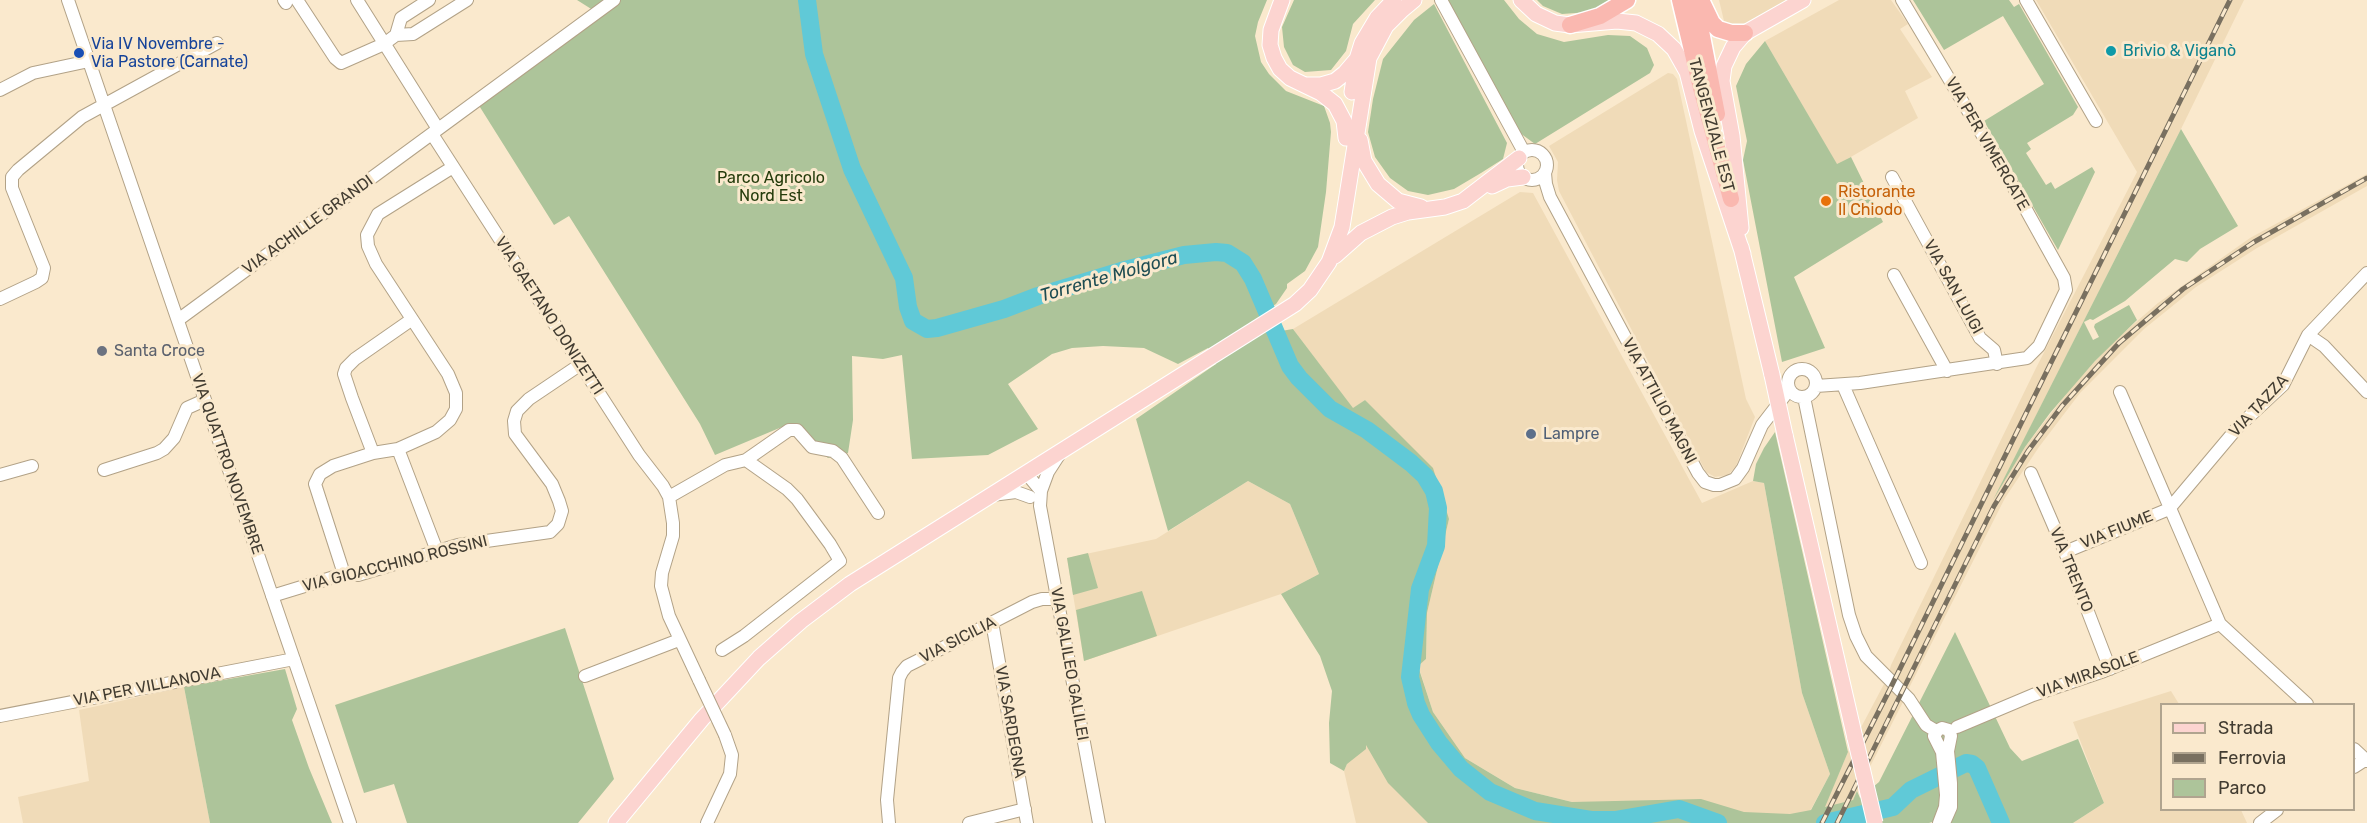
<!DOCTYPE html>
<meta charset="utf-8">
<style>
body{margin:0}
#map{position:relative;width:2367px;height:823px;overflow:hidden;background:#fae9cd;font-family:Rubik,sans-serif}
canvas{display:block}
.legend{position:absolute;left:2160px;top:703px;width:195px;height:108px;box-sizing:border-box;background:#fae9cd;border:2px solid #b0a48f;margin:0;padding:8px 10px;list-style:none;font-size:18px;color:#423c31}
.legend li{display:flex;align-items:center;gap:12px;height:30px}
.legend b{width:30px;border:2px solid #b0a48f}
</style>
<div id="map">
<canvas width="2367" height="823"></canvas>
<ul class="legend">
<li><b style="height:8px;background:#fcd4d0"></b>Strada</li>
<li><b style="height:8px;background:#797060"></b>Ferrovia</li>
<li><b style="height:16px;background:#adc49a"></b>Parco</li>
</ul>
</div>
<script>
const ctx = document.querySelector('canvas').getContext('2d');
ctx.lineJoin = 'round';
function fill(path, color) { ctx.fillStyle = color; ctx.fill(path, 'evenodd'); }
const shape = rows => new Path2D(rows.map(r => 'M' + r).join(''));
function strokePath(path, color, width, dash) { ctx.strokeStyle = color; ctx.lineWidth = width; ctx.lineCap = dash ? 'butt' : 'round'; ctx.setLineDash(dash || []); ctx.stroke(path); }
function drawText(font, color, halo, rows, align = 'center') {
  ctx.font = font + ' Rubik,sans-serif'; ctx.lineWidth = 6; ctx.setLineDash([]); ctx.textBaseline = 'middle'; ctx.strokeStyle = halo; ctx.fillStyle = color; for (const [text, x, y, turn = 0] of rows) {
    ctx.save(); ctx.translate(x, y); ctx.rotate((+turn || 0) * Math.PI / 180); ctx.textAlign = isNaN(turn) ? turn : align; if (halo) ctx.strokeText(text, 0, 0); ctx.fillText(text, 0, 0); ctx.restore();
  }
}
const built = shape([
 [1719,0,1788,0,1740,27,1724,21],
 [1839,0,1891,0,1908,24,1900,29,1932,77,1905,91,1918,118,1837,165,1765,41],
 [2036,0,2244,0,2181,129,2001,485,2025,447,2073,385,2114,341,2158,303,2250,238,2367,174,2367,186,2257,248,2196,287,2144,329,2080,393,2039,447,2005,498,1908,690,1889,672,1891,665,2036,368,2137,172],
 [1668,73,1673,74,1677,79,1746,399,1755,417,1736,466,1728,475,1715,477,1706,472,1559,191,1557,180,1558,162,1549,146],
 [1520,192,1533,193,1702,503,1753,481,1764,483,1802,693,1830,774,1809,813,1760,818,1628,802,1572,802,1515,788,1465,758,1433,712,1418,665,1426,659,1427,613,1449,519,1365,400,1353,409,1293,329],
 [1248,481,1290,504,1319,574,1281,594,1084,661,1067,558,1156,539],
 [1355,619,1503,823,1356,823,1344,771,1347,764,1335,626],
 [1884,684,1903,702,1850,806,1823,810,1848,752],
 [184,687,210,823,23,823,18,797,89,781,79,710],
 [2171,691,2179,704,2162,704,2162,810,2241,810,2247,823,2073,823,2104,803,2073,722]
]);
const green = shape([
 [577,0,1267,0,1258,22,1255,36,1261,62,1269,74,1286,91,1324,106,1330,123,1331,132,1326,192,1318,247,1305,271,1287,284,1287,288,1276,304,1268,309,1272,328,1275,332,1293,329,1353,408,1365,400,1433,468,1449,519,1427,613,1426,659,1418,666,1433,712,1465,758,1515,788,1572,802,1701,799,1744,812,1790,814,1811,810,1830,774,1802,693,1764,483,1753,481,1756,464,1764,448,1775,432,1848,752,1825,807,1853,800,1857,791,1860,798,1879,782,1955,632,2010,748,2022,761,2078,739,2104,803,2073,823,1942,823,1935,821,1929,823,1428,823,1388,783,1366,745,1366,749,1347,764,1344,771,1330,763,1329,723,1332,691,1320,656,1281,594,1319,574,1290,504,1248,481,1168,531,1136,419,1216,364,1208,348,1178,364,1144,348,1103,346,1072,348,1052,354,1008,384,1038,429,988,455,912,459,902,355,883,359,852,356,853,420,848,453,828,458,789,424,715,455,700,424,569,216,554,225,478,104,596,12],
 [1294,0,1375,0,1353,24,1346,51,1331,70,1305,72,1293,65,1284,47,1282,27],
 [1446,0,1504,0,1519,19,1537,34,1564,42,1608,35,1630,36,1647,48,1654,65,1650,73,1535,144,1520,133],
 [1537,0,1611,0,1590,12,1562,14,1543,6],
 [1913,0,2009,0,2014,7,2019,4,2078,107,2073,115,2027,143,2031,149,2026,153,2046,185,2051,182,2055,189,2092,167,2095,172,2058,250,1984,121,2044,84,2003,16,1944,50],
 [1434,4,1507,143,1503,159,1481,173,1454,189,1428,195,1408,191,1390,178,1375,157,1368,132,1373,99,1383,59,1414,20],
 [1765,41,1837,164,1851,157,1883,222,1794,277,1825,348,1782,362,1743,160,1747,141,1736,86,1746,64],
 [2181,129,2238,226,2200,249,2187,262,2175,259,2125,301,2093,320,2090,319,2084,322,2093,340,2099,337,2094,327,2095,324,2129,305,2137,320,2095,361,2050,413,2025,447,1993,500],
 [1088,553,1098,588,1073,595,1067,558],
 [1142,591,1157,636,1084,661,1076,610],
 [565,628,614,779,578,823,407,823,394,784,364,793,335,705],
 [285,669,297,709,292,720,309,768,332,823,210,823,184,687]
]);
const river = shape([
 [807,0,814,54,852,169,904,278,908,307,913,321,927,329,937,328,1004,309,1038,296,1121,271,1184,255,1216,252,1227,253,1243,263,1253,279,1290,366,1299,378,1330,409,1367,430,1411,463,1425,476,1434,491,1438,508,1436,546,1420,589,1410,677,1416,703,1421,715,1439,743,1461,769,1490,792,1535,811,1591,820,1615,820,1679,809,1718,823],
 [1825,823,1893,807,1911,790,1966,763,1972,764,1977,768,2001,823]
]);
const minor = shape([
 [68,0,350,823],
 [284,0,286,3],
 [297,0,335,58,341,63,384,44,396,35,401,18,429,0],
 [357,0,438,129],
 [1441,0,1524,152],
 [2026,0,2096,121],
 [396,35,413,34,467,0],
 [0,90,33,73,89,61],
 [432,134,639,455,663,486,669,497,673,523,673,536,662,573,661,586,669,616,699,680],
 '1517 165a15 15 0 1 1 30 0a15 15 0 1 1-30 0Z',
 [1545,173,1546,184,1550,197,1698,473,1705,482,1714,485,1720,485,1735,479,1743,468,1762,425,1789,390],
 [1892,177,1980,338,1994,350,1997,364],
 [1894,275,1947,371],
 [0,299,36,282,42,278,44,268,12,188,12,177,18,170,82,117,217,43],
 [178,320,614,0],
 [2308,335,2324,346,2367,392],
 '1788 383a14 14 0 1 1 28 0a14 14 0 1 1-28 0Z',
 [1843,385,1921,563],
 [1816,386,1860,383,2027,358,2039,346,2066,290,2064,278,2014,188,1902,0],
 [2120,392,2220,624,2307,704],
 [1804,397,1849,615,1856,636,1866,656,1909,699,1926,725,1936,731],
 [398,449,437,551],
 [373,453,398,449,436,432,450,420,456,409,456,393,448,374,376,264,368,246,367,235,378,214,453,167],
 [104,470,157,453,164,449,174,438,187,408,205,400],
 [1026,473,1041,491,1040,506,1099,823],
 [2031,473,2065,552,2110,669],
 [0,475,32,466],
 [1041,491,1048,472,1059,455],
 [992,495,1016,492,1030,497],
 [669,497,725,465,746,460,789,430,797,430,812,447,833,451,842,458,878,513],
 [2065,552,2169,509,2238,427,2283,385,2308,335,2367,273],
 [344,574,315,484,320,474,333,466,373,453,352,398,344,374,346,368,355,359,411,320],
 [272,596,344,574,358,575,458,545,550,532,558,524,562,511,559,501,552,484,515,434,514,421,517,411,529,399,581,364],
 [992,622,1027,823],
 [722,650,744,636,840,561,830,544,797,499,787,489,746,460],
 [585,676,679,640],
 [0,716,294,659],
 [1957,727,2033,695,2104,671,2220,624],
 [2354,749,2367,761],
 [2354,767,2365,760],
 [707,823,730,774,732,755,725,735],
 [889,823,887,800,899,678,902,672,907,666,917,661,1032,602,1042,599,1058,599],
 [969,823,1025,809],
 [1939,823,1945,807,1946,795,1942,752,1934,736,1938,730,1942,728,1949,730,1951,736,1948,751,1951,783,1951,807,1944,823],
 [2260,823,2277,810]
]);
const major = shape([
 [1282,0,1271,30,1270,45,1274,58,1280,69,1290,78,1321,93,1335,104,1344,121,1346,138],
 [1521,0,1536,14,1555,23,1570,25,1617,21,1636,23,1658,34,1674,49,1687,72,1702,131,1743,254],
 [1307,85,1321,85,1335,81,1345,73,1357,59],
 [1352,92,1357,59,1362,43,1377,18,1394,0],
 [1360,140,1364,161,1378,184,1398,201,1421,207],
 [1492,186,1507,179,1523,177],
 [1741,228,1732,136,1722,81,1724,66,1733,47,1745,33,1803,0],
 [1741,247,1772,375],
 [1335,256,1361,233,1392,217,1408,212,1445,207,1463,201,1519,158],
 [1785,435,1855,738],
 [616,823,702,719,759,658,801,621,850,584,1295,304,1310,290,1329,262,1342,227,1369,58,1386,26,1402,10,1414,0]
]);
const highway = shape([
 [1680,0,1701,88,1731,199],
 [1695,0,1717,114],
 [1702,2,1712,23,1718,29,1731,33,1745,33],
 [1570,25,1600,16,1627,0]
]);
const rail = shape([
 [1822,823,1890,689,2230,0],
 [1837,823,1994,506,2028,451,2062,406,2119,343,2183,289,2254,242,2367,178]
]);
const minorBridge = shape([
 [699,680,725,735]
]);
const majorBridge = shape([
 [1772,375,1785,435],
 [1855,738,1875,823]
]);
const markers = [
 [2111,51,6,"#0f9aa8"],
 [79,53,6,"#1a4fb4"],
 [1826,201,6,"#e8710a"],
 [102,351,6,"#6b7280"],
 [1531,434,6,"#5c6f8a"]
];
const transitNames = [
 ["Via IV Novembre -",91,44],
 ["Via Pastore (Carnate)",91,62]
];
const cultureNames = [
 ["Brivio & Viganò",2123,51]
];
const streetNames = [
 ["TANGENZIALE EST",1711,125,75],
 ["VIA PER VIMERCATE",1987,144,60],
 ["VIA ACHILLE GRANDI",308,225,-36],
 ["VIA SAN LUIGI",1953,287,61],
 ["VIA GAETANO DONIZETTI",549,316,57],
 ["VIA ATTILIO MAGNI",1659,401,62],
 ["VIA TAZZA",2259,406,-47],
 ["VIA QUATTRO NOVEMBRE",227,464,71],
 ["VIA FIUME",2117,530,-22],
 ["VIA GIOACCHINO ROSSINI",395,564,-14],
 ["VIA TRENTO",2071,570,68],
 ["VIA SICILIA",958,640,-27],
 ["VIA GALILEO GALILEI",1069,664,80],
 ["VIA MIRASOLE",2088,675,-20],
 ["VIA PER VILLANOVA",147,687,-11],
 ["VIA SARDEGNA",1010,722,80]
];
const parkNames = [
 ["Parco Agricolo",771,178],
 ["Nord Est",771,196]
];
const foodNames = [
 ["Ristorante",1838,192],
 ["Il Chiodo",1838,210]
];
const worshipNames = [
 ["Santa Croce",114,351]
];
const serviceNames = [
 ["Lampre",1543,434]
];
const waterNames = [
 ["Torrente Molgora",1109,277,-16]
];
fill(built, '#f0dbb8');
fill(green, '#adc49a');
strokePath(river, '#60c9d7', 18);
strokePath(minor, '#b2a287', 14);
strokePath(major, '#fff', 17);
strokePath(highway, '#fff', 19);
strokePath(minor, '#fff', 12);
strokePath(major, '#fcd4d0', 15);
strokePath(highway, '#fab8b0', 16);
strokePath(rail, '#797060', 5);
strokePath(rail, '#fae9cd', 3, [9]);
strokePath(minorBridge, '#b2a287', 14, []);
strokePath(majorBridge, '#fff', 17, []);
strokePath(minorBridge, '#fff', 12);
strokePath(majorBridge, '#fcd4d0', 15);
for (const [x, y, r, color] of markers) { const dot = new Path2D(); dot.arc(x, y, r, 0, 2 * Math.PI); ctx.fillStyle = color; ctx.fill(dot); strokePath(dot, '#fae9cd', 2); }
drawText('16px', '#164399', '#fae9cd', transitNames, 'left');
drawText('16px', '#0d838f', '#fae9cd', cultureNames, 'left');
drawText('16px', '#423c31', '#fae9cd', streetNames);
drawText('16px', '#253c0c', '#fae9cd', parkNames);
drawText('16px', '#c56008', '#fae9cd', foodNames, 'left');
drawText('16px', '#5b616d', '#fae9cd', worshipNames, 'left');
drawText('16px', '#4e5e75', '#fae9cd', serviceNames, 'left');
drawText('italic 18px', '#1e4d53', '#fae9cd', waterNames);
</script>
